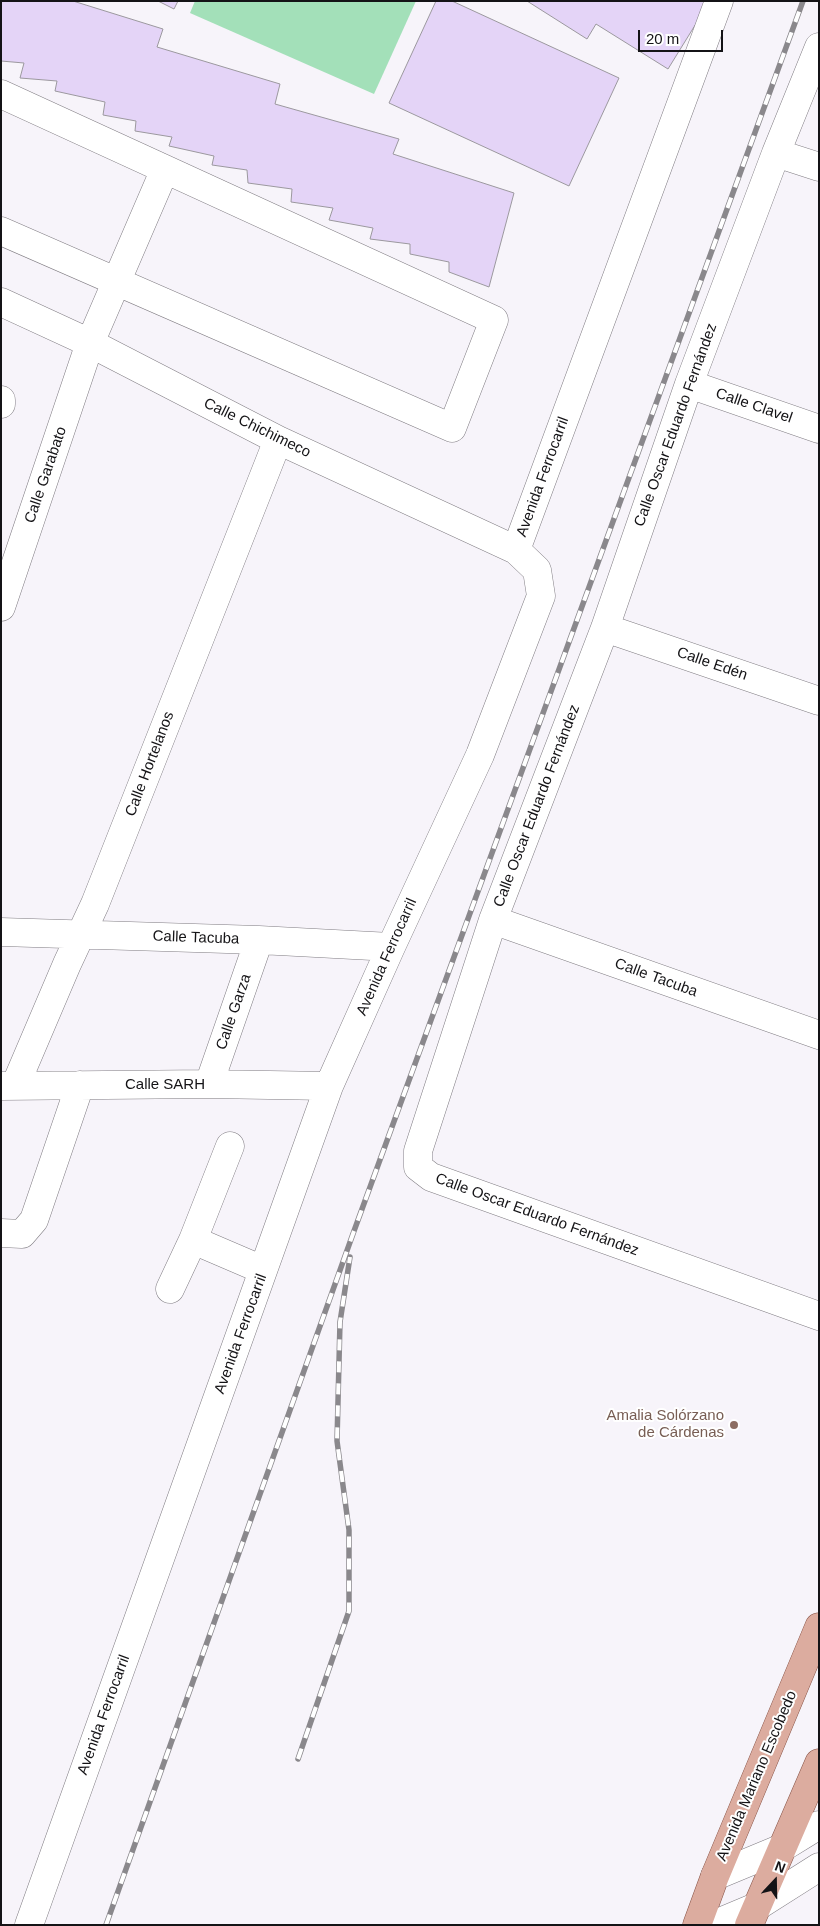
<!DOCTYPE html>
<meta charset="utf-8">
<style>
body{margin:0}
#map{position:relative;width:820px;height:1926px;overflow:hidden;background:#f7f4fa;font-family:Arial,sans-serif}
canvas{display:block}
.frame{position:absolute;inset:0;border:2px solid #141316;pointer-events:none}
.north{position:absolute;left:750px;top:1856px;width:50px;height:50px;-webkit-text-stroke:4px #fff;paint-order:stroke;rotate:21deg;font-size:14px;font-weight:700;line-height:20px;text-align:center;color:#141316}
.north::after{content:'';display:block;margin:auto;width:18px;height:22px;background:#141316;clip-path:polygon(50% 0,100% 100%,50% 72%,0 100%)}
.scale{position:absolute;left:638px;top:30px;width:85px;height:22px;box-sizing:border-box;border:2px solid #141316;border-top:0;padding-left:6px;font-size:15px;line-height:18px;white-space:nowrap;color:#141316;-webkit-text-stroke:4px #fff;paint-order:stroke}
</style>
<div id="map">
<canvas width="820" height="1926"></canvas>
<div class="frame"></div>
<div class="north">N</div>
<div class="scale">20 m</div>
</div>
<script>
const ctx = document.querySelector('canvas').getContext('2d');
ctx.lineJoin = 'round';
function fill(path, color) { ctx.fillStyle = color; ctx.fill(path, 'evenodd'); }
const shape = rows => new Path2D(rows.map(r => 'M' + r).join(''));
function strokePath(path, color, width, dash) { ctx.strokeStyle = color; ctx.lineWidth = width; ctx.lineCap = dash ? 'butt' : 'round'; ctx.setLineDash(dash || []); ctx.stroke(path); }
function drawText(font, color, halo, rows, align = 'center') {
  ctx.font = font + ' Arial,sans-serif'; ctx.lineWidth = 4; ctx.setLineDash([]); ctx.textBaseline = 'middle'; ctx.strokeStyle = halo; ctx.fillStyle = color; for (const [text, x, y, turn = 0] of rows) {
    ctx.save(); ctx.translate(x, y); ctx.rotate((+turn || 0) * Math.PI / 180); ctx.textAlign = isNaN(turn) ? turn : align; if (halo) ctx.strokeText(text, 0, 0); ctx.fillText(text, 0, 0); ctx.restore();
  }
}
const green = shape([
 [195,1,416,1,374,94,190,13]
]);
const building = shape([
 [1,1,73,1,163,29,157,47,280,84,275,104,399,139,393,154,514,193,489,287,449,272,449,262,410,254,410,244,370,239,373,228,329,220,333,208,291,202,292,189,248,183,247,170,212,165,214,156,169,146,172,137,135,131,136,121,103,115,105,102,55,91,57,81,20,78,24,63,1,61,1,1],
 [158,1,178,1,174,9,158,1],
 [436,1,452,1,619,78,569,186,389,103,436,1],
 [527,1,710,1,668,69,596,24,587,39,527,1]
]);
const minor = shape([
 [819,47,776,153,689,384,605,628,493,920,418,1151,418,1167,431,1177,819,1316],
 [1,94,494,320,452,428,1,231],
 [776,153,819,167],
 [1,302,90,343,278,440,516,550,537,570,541,596,480,755,391,947,329,1086,29,1925],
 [689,384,819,429],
 [1,400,1,404],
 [516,550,719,1],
 [1,607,90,343,165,169],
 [605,628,819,701],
 [493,920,819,1035],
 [1,932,259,940,391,947],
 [209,1084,259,940],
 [1,1086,209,1084,329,1086],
 [15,1086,67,964,95,904,278,440],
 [1,1233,22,1234,34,1220,80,1085],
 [193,1240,230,1146],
 [170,1289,193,1240,263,1270],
 [715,1876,780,1849,819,1825],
 [713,1925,756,1907,819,1867]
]);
const major = shape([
 [697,1925,715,1876,819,1627],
 [749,1925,819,1763]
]);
const rail = shape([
 [298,1759,349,1611,349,1530,337,1441,340,1322,350,1257],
 [106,1925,354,1231,803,1]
]);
const markers = [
 [734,1425,5,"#8d6e63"]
];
const streetNames = [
 ["Calle Clavel",754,406,19],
 ["Calle Oscar Eduardo Fernández",676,425,-70],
 ["Calle Chichimeco",257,428,26],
 ["Calle Garabato",46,475,-71],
 ["Avenida Ferrocarril",543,477,-70],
 ["Calle Edén",712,664,19],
 ["Calle Hortelanos",150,764,-69],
 ["Calle Oscar Eduardo Fernández",537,806,-69],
 ["Calle Tacuba",196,938,2],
 ["Avenida Ferrocarril",387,957,-66],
 ["Calle Tacuba",656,978,20],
 ["Calle Garza",234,1012,-71],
 ["Calle SARH",165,1085],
 ["Calle Oscar Eduardo Fernández",537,1215,20],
 ["Avenida Ferrocarril",241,1334,-70],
 ["Avenida Ferrocarril",104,1715,-70],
 ["Avenida Mariano Escobedo",757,1776,-67]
];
const educationNames = [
 ["Amalia Solórzano",724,1416],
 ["de Cárdenas",724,1433]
];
fill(green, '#a3e0b9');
fill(building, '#e4d4f7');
strokePath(building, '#9b989e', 1);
strokePath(minor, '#807d83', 29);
strokePath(major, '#865245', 29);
strokePath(minor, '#fff', 28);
strokePath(major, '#dcac9f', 28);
strokePath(rail, '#8a888c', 5.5);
strokePath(rail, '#fff', 4, [11]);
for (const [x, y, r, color] of markers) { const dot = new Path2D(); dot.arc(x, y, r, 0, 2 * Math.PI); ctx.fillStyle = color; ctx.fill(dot); strokePath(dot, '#fff', 2); }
drawText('15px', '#141316', '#fff', streetNames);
drawText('15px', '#785e54', '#fff', educationNames, 'right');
</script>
